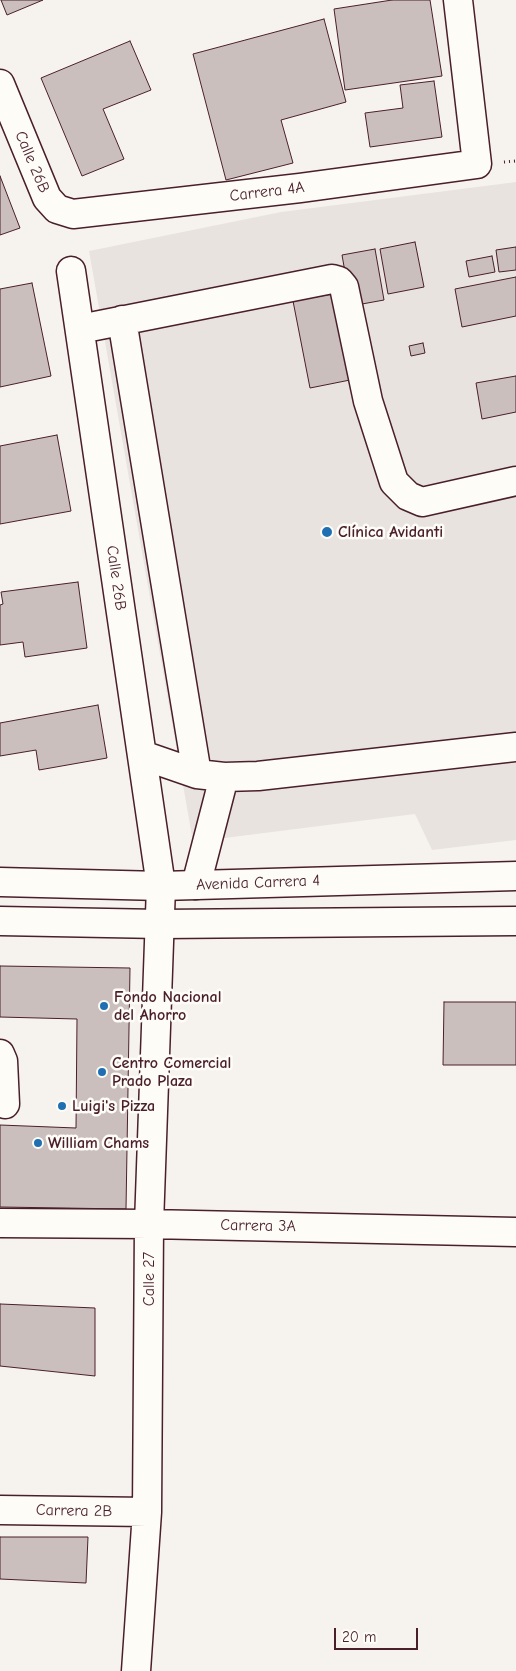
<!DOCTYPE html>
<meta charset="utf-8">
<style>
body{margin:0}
#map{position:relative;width:516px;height:1671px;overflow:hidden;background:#f6f3ef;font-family:"Comic Neue",sans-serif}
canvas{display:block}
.scale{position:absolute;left:334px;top:1628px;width:84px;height:22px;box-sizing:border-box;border:2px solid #4a1f2b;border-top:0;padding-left:6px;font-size:15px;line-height:18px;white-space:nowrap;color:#4a1f2b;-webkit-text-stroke:4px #fdfcf7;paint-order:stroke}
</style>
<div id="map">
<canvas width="516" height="1671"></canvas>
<div class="scale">20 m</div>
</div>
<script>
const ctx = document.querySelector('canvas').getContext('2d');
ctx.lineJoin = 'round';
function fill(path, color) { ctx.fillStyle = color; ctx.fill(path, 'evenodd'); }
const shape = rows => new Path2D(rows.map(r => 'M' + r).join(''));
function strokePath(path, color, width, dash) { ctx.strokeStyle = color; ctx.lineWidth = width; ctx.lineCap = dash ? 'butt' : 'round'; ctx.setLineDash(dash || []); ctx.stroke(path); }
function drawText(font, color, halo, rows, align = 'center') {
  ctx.font = font + ' "Comic Neue",sans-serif'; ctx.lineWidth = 5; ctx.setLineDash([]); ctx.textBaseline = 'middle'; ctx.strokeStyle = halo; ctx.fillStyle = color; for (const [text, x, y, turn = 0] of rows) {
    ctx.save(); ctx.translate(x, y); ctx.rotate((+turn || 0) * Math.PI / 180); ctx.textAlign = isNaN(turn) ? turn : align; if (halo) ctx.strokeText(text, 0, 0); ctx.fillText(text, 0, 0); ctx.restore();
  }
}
const built = shape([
 [516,182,516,840,432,850,415,814,193,842,89,251,281,212]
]);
const building = shape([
 [1,0,43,0,7,15,1,0],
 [392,0,430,0,442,76,345,90,334,9,392,0],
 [324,19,346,102,281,120,293,163,226,180,193,54,324,19],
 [130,41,151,90,103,109,124,159,82,176,41,78,130,41],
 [434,81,442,137,370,147,365,113,403,108,400,85,434,81],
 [0,176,20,228,0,235,0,176],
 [415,242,424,287,388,294,380,249,415,242],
 [516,247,516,270,499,272,496,250,516,247],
 [375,249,384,300,351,306,342,255,375,249],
 [492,256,495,272,469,277,466,261,492,256],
 [516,277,516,316,462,327,455,289,516,277],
 [32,283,51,376,0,387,0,289,32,283],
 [338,293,355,379,310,388,293,301,338,293],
 [423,343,425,353,411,356,409,346,423,343],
 [516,376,516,412,482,419,476,383,516,376],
 [57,435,71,511,0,524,0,446,57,435],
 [78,582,87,648,25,657,23,642,0,645,0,605,3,604,1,592,78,582],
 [98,705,107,758,39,770,36,750,0,756,0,723,98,705],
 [0,966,130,968,126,1209,0,1207,0,1125,76,1128,77,1019,0,1017,0,966],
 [444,1002,516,1002,516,1065,443,1065,444,1002],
 [0,1304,95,1308,95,1376,0,1366,0,1304],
 [0,1537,88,1537,86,1583,0,1579,0,1537]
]);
const path = shape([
 [504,162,516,161]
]);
const minor = shape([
 [0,84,47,198,57,209,73,214,300,188,477,164,458,0],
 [71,271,161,886,149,1224,147,1512,136,1671],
 [122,320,197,774,224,777],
 [80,329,332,279,339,281,344,287,368,401,394,482,408,496,422,502,516,481],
 [142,755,197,774],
 [196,885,224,777,258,776,516,747],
 [0,1054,3,1061,5,1104],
 [0,1223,149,1224,516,1232],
 [0,1510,147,1512]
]);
const major = shape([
 [0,882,161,886,516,876],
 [0,921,160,924,516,921]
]);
const markers = [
 [327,532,6,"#1f6fb2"],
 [104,1006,5,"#1f6fb2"],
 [102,1072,5,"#1f6fb2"],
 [62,1106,5,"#1f6fb2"],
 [38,1143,5,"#1f6fb2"]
];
const streetNames = [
 ["Calle 26B",32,162,67],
 ["Carrera 4A",267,192,-7],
 ["Calle 26B",116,578,82],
 ["Avenida Carrera 4",258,883,-2],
 ["Carrera 3A",258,1226,1],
 ["Calle 27",149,1279,-90],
 ["Carrera 2B",74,1511,1]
];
const poiNames = [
 ["Clínica Avidanti",338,532],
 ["Fondo Nacional",114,997],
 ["del Ahorro",114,1015],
 ["Centro Comercial",112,1063],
 ["Prado Plaza",112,1081],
 ["Luigi's Pizza",72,1106],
 ["William Chams",48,1143]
];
fill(built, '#e9e3e0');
fill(building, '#cbbfbe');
strokePath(building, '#4a1f2b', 1);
strokePath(minor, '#4a1f2b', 31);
strokePath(major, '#4a1f2b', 31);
strokePath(path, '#4a1f2b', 3, [1, 4]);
strokePath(minor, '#fdfcf7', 28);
strokePath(major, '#fdfcf7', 28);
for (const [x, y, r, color] of markers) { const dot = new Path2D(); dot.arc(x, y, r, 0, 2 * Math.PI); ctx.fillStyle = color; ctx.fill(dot); strokePath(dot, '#fdfcf7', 2); }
drawText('16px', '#4a1f2b', '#fdfcf7', streetNames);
drawText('bold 16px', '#4a1f2b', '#fdfcf7', poiNames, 'left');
</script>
